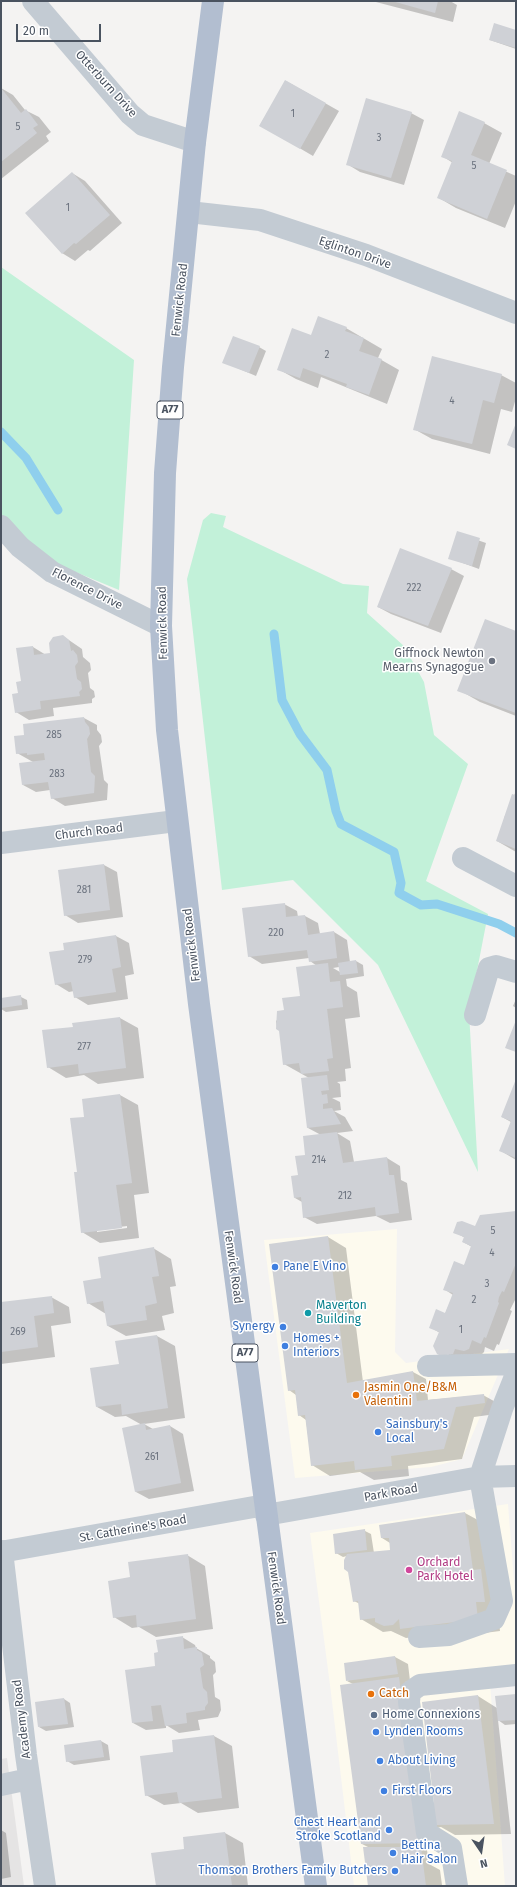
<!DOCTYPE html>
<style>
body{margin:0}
#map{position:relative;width:517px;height:1887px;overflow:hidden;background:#f4f3f2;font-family:"Fira Sans",sans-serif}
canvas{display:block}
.frame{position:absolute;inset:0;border:2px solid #4a5360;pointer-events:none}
.north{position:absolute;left:461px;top:1831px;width:40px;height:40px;-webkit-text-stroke:3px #fff;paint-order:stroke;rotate:167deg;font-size:11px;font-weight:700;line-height:16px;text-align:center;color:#4a5360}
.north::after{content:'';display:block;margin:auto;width:14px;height:18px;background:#4a5360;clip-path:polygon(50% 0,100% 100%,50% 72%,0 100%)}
.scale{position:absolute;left:16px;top:24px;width:85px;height:18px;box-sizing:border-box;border:2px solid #4a5360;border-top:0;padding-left:5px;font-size:12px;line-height:14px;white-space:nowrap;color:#4a5360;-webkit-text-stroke:3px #fff;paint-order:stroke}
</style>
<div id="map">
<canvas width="517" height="1887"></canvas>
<div class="frame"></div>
<div class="north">N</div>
<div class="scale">20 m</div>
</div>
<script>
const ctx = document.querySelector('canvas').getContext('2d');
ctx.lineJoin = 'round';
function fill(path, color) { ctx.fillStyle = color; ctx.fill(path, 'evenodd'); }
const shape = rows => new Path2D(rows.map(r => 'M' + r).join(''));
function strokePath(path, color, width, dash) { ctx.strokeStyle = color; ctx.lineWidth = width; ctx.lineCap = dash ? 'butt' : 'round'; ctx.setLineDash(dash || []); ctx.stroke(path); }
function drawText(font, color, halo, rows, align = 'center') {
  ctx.font = font + ' "Fira Sans",sans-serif'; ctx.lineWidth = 3; ctx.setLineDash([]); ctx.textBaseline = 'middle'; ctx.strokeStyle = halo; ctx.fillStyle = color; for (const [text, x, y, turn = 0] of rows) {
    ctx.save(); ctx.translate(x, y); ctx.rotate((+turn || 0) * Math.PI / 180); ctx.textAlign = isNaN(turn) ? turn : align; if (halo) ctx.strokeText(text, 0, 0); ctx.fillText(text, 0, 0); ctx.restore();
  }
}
const commercial = shape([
 [397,1229,395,1352,406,1363,509,1349,462,1459,431,1467,295,1478,264,1240],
 [508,1504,516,1606,516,1666,489,1669,505,1886,354,1886,330,1685,310,1533]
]);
const education = shape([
 [7,1758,24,1886,1,1886,1,1759]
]);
const green = shape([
 [1,267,134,360,119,590,56,564,14,529,1,514],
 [211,513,226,516,223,527,343,584,369,586,367,613,404,646,424,682,434,735,468,764,426,881,488,914,469,1012,478,1172,378,965,293,880,222,890,187,579,203,520]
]);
const shadow = shape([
 [372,1,450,1,457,5,453,22],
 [516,31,516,49,490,40],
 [286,81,339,111,313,156,260,125],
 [1,88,13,95,25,110,39,117,51,132,46,136,49,141,1,179],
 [411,113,424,120,404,185,360,172,347,164],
 [484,123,502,133,489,164,516,176,516,201,505,228,456,208,439,198,453,163,442,156],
 [72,173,85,181,122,223,90,251,88,250,75,261,62,253],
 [346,328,382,349,378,358,399,370,387,404,321,377,318,388,296,379,278,369,312,336],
 [259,347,266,351,256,376,223,362],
 [501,375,516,383,516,398,512,412,501,409,490,454,432,439,414,429],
 [457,533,486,543,479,569,449,558],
 [451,569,464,576,441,633,391,614,378,607],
 [516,632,516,716,480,702,459,690],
 [63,636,82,649,83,657,90,663,91,670,88,673,90,688,94,691,95,697,92,699,92,703,53,708,54,716,29,720,16,712,22,682,33,647,46,655,52,654],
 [84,718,97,725,97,730,101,735,102,742,99,746,104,780,108,784,107,800,65,806,52,798,50,790,36,792,23,785,33,762,17,753,25,736],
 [516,791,516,852,497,841,506,819,504,818],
 [104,865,117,872,123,917,78,923,65,915],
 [284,904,297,911,298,917,305,916,318,923,320,934,334,932,347,940,350,962,356,961,363,965,364,976,346,979,347,986,357,992,360,1017,345,1019,351,1068,345,1069,346,1081,337,1082,340,1084,341,1097,332,1098,340,1102,341,1110,334,1111,345,1117,353,1131,337,1133,350,1141,354,1162,387,1158,400,1166,401,1180,407,1183,412,1220,390,1223,376,1216,317,1224,304,1217,302,1202,295,1198,299,1176,306,1156,321,1135,308,1128,309,1078,284,1064,280,1031,277,1028,276,1021,301,997,317,966,310,961,309,958,262,964,249,956],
 [339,967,340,972,333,968],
 [116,936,129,943,134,974,125,976,128,999,88,1005,75,997,74,991,69,992,56,984,65,951],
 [21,997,27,1000,28,1009,6,1012,1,1009,1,999],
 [516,999,516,1008,513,1006],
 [120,1018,138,1028,144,1078,98,1084,84,1075,66,1078,48,1067],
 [516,1081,516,1160,501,1151,511,1122,502,1117],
 [120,1095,138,1105,149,1193,134,1195,139,1238,100,1243,82,1232,78,1173,85,1117,83,1100],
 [127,1226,127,1228,97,1232,97,1230],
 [516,1212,516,1298,510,1310,512,1311,499,1345,497,1344,494,1351,485,1347,484,1352,478,1358,451,1361,440,1333,430,1327,445,1314,453,1295,444,1289,464,1266,472,1247,463,1242,465,1238,455,1232,476,1228],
 [328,1237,346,1248,363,1382,413,1372,426,1379,428,1400,483,1395,501,1405,503,1413,474,1417,462,1459,408,1466,409,1476,374,1480,360,1472,330,1476,312,1465,306,1420,299,1415,296,1395,289,1390],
 [153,1248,171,1259,176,1286,170,1287,174,1313,162,1316,165,1330,126,1336,108,1326,106,1314,88,1303,103,1279],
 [51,1297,69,1307,71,1323,51,1326,55,1357,1,1364,1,1303],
 [157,1336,175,1346,185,1418,144,1424,153,1429,170,1426,183,1434,194,1491,149,1499,136,1492,142,1425,126,1416,115,1417,97,1407,120,1365],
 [465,1513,487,1525,500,1631,422,1641,414,1637,406,1638,391,1631,383,1632,361,1619,360,1604,354,1601,347,1556,343,1557,336,1553,365,1531,371,1534,374,1553,391,1551,390,1543,382,1538,380,1526],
 [187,1555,205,1566,213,1629,156,1637,139,1627,132,1628,114,1617,131,1578],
 [182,1637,195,1645,196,1648,210,1656,210,1658,215,1662,216,1672,213,1675,215,1697,220,1700,221,1710,218,1717,198,1720,200,1730,179,1733,166,1725,166,1728,146,1730,133,1723,157,1667,159,1653],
 [395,1657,408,1664,410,1681,405,1682,417,1689,427,1806,435,1805,478,1696,497,1708,516,1695,516,1724,505,1725,498,1720,511,1834,455,1835,441,1827,436,1828,433,1850,427,1850,429,1864,440,1870,442,1885,369,1886,370,1848,362,1844,353,1684,347,1681],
 [64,1699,70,1703,74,1727,46,1731,39,1727],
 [214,1736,232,1746,239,1808,198,1813,181,1803,164,1805,146,1795,174,1753],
 [101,1741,108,1745,110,1760,74,1765,67,1761,65,1746],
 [1,1830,6,1833,11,1877,1,1879],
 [225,1833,243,1843,248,1886,157,1886,185,1850]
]);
const stream = shape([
 [1,432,26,458,58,510],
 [274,634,282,700,300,734,327,770,336,811,341,824,394,852,401,883,399,893,421,905,437,904,499,924,516,933]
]);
const building = shape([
 [392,1,438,1,435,13],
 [494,23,516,30,516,48,489,40],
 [285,80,326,103,300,149,259,126],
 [1,88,21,113,26,109,38,125,33,128,37,133,1,162],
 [366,98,412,112,391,178,346,165],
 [459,111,485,122,471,155,507,170,487,219,437,198,452,161,441,157],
 [72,172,110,215,76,244,74,243,62,254,25,213],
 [318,316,347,327,345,331,364,338,359,351,382,359,369,395,346,387,347,384,303,368,300,378,277,370,292,328,311,335],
 [233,336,260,346,249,373,222,363],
 [432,356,502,374,494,403,483,400,472,444,413,430],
 [516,423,516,449,507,445],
 [457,531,480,538,472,566,448,559],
 [400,548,452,568,428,626,377,607],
 [485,619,516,631,516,713,457,691],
 [63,635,69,640,71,651,73,650,77,655,78,662,75,666,77,679,81,682,82,689,79,692,80,696,40,701,41,709,15,713,12,694,18,693,16,682,21,681,16,648,33,646,34,655,50,653,49,643,53,637],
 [84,717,85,722,89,727,90,734,87,739,91,772,95,776,94,793,51,799,48,782,22,785,19,763,45,760,44,753,27,755,27,753,16,754,14,736,24,735,23,724],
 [516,792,516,849,496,841,512,794,515,795],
 [104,864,110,910,64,916,58,870],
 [285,903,286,917,305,915,308,935,334,931,337,958,309,962,307,950,248,957,242,908],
 [116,935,121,967,112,969,116,992,74,998,71,982,55,985,49,952,64,950,63,943],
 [356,960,358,973,340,975,338,963],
 [328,963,330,982,340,981,343,1007,327,1009,333,1058,327,1059,329,1071,301,1074,299,1063,283,1065,279,1031,276,1029,277,1011,284,1010,282,998,300,996,296,967],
 [21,995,22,1005,1,1008,1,998],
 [120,1017,126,1068,79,1074,78,1064,47,1068,42,1030,73,1027,72,1023],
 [516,1020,516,1052,505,1048],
 [327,1075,329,1090,321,1091,322,1095,327,1094,328,1103,323,1104,323,1109,332,1108,341,1124,307,1128,301,1078],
 [516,1079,516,1158,499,1151,511,1121,501,1117],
 [120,1094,132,1183,116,1185,122,1228,81,1233,74,1172,77,1172,70,1118,84,1117,82,1099],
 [337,1132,343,1163,387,1157,389,1175,394,1175,399,1213,376,1216,375,1207,303,1218,301,1197,294,1198,291,1176,298,1175,295,1156,305,1155,303,1136],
 [516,1211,516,1263,504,1292,502,1291,499,1297,498,1302,499,1303,486,1338,484,1337,481,1344,472,1340,469,1349,464,1351,455,1349,453,1354,441,1356,437,1354,433,1346,439,1332,429,1328,436,1309,445,1313,453,1293,443,1290,454,1261,464,1265,471,1246,462,1242,464,1237,453,1233,457,1222,462,1221,475,1226,480,1215],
 [328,1236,347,1383,413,1371,417,1401,484,1394,485,1403,456,1407,444,1449,391,1456,392,1466,355,1470,354,1461,311,1466,305,1415,298,1416,295,1390,288,1391,269,1244],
 [154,1247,159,1276,152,1277,157,1303,145,1306,147,1320,107,1326,103,1301,87,1304,83,1281,101,1278,98,1257],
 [52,1296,54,1313,34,1316,38,1347,1,1352,1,1302],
 [157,1335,168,1408,122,1415,121,1404,96,1407,90,1368,119,1364,115,1341],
 [145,1423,146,1430,170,1425,181,1483,135,1492,122,1428],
 [465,1512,473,1570,481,1569,485,1602,476,1602,478,1619,400,1629,399,1619,393,1625,384,1626,375,1622,375,1618,360,1620,358,1601,353,1602,348,1572,344,1569,344,1560,347,1554,390,1550,389,1538,381,1538,379,1525],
 [365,1529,367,1550,335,1554,333,1534],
 [188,1554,196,1619,137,1627,136,1615,113,1618,108,1581,130,1577,128,1562],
 [183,1636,184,1649,197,1647,197,1650,202,1653,204,1665,200,1668,203,1688,207,1692,208,1703,205,1707,205,1710,186,1713,187,1723,165,1726,161,1705,151,1706,153,1721,132,1723,125,1670,155,1666,154,1653,158,1652,156,1640],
 [395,1656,398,1674,346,1681,344,1663],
 [399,1677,416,1806,434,1804,422,1702,478,1695,494,1824,436,1825,417,1818,421,1843,361,1844,340,1685],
 [516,1694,516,1720,498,1721,495,1696],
 [64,1698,68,1724,38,1727,35,1702],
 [214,1735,222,1798,179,1803,177,1792,145,1796,140,1756,173,1752,172,1740],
 [101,1740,104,1757,66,1762,64,1745],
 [225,1832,232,1886,156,1886,151,1853,184,1849,183,1837],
 [363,1847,421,1847,426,1886,368,1886]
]);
const minor = shape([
 [33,1,130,114,143,125,195,142],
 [189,212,260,220,366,255,516,313],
 [1,526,20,547,52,572,161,626],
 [1,843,176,821],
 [463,858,516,886],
 [475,1015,489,968,496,966,516,972],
 [428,1366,516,1364],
 [266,1515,480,1477,516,1476],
 [2,1551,26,1755,45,1886],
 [1,1552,265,1505],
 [419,1637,449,1635,494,1619,502,1601,480,1477,502,1409,516,1374],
 [1,1785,29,1779],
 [457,1886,451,1848,427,1833,409,1702,410,1692,420,1685,516,1675]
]);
const major = shape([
 [213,1,195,142,173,367,165,473,161,626,167,730,199,1004,316,1886]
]);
const markers = [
 [492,661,4,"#6b7280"],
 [275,1267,4,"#3f7fe0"],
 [308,1313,4,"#0f9aa8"],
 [283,1327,4,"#3f7fe0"],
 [285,1346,4,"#3f7fe0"],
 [356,1395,4,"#e8710a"],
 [378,1432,4,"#3f7fe0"],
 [409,1570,4,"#d1479c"],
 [371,1694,4,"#e8710a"],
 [374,1715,4,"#5c6f8a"],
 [376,1732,4,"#3f7fe0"],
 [380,1761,4,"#3f7fe0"],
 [384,1791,4,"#3f7fe0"],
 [389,1830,4,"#3f7fe0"],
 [393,1853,4,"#3f7fe0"],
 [395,1871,4,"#3f7fe0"]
];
const numberNames = [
 ["1",293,114],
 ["5",18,127],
 ["3",379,138],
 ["5",474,166],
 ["1",68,208],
 ["2",327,355],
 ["4",452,401],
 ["222",414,588],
 ["285",54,735],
 ["283",57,774],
 ["281",84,890],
 ["220",276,933],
 ["279",85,960],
 ["277",84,1047],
 ["214",319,1160],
 ["212",345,1196],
 ["5",493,1231],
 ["4",492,1253],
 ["3",487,1284],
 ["2",474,1300],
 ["1",461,1330],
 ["269",18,1332],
 ["261",152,1457]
];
const shields = [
 [170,410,26],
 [245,1353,26]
];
const shieldNames = [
 ["A77",170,410],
 ["A77",245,1353]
];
const streetNames = [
 ["Otterburn Drive",106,84,48],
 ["Eglinton Drive",355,253,19],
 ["Fenwick Road",180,300,-84],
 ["Florence Drive",87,589,27],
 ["Fenwick Road",163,623,-91],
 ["Church Road",89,832,-7],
 ["Fenwick Road",192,945,-97],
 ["Fenwick Road",233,1267,82],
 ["Park Road",391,1493,-10],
 ["St. Catherine's Road",133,1529,-10],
 ["Fenwick Road",276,1588,82],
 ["Academy Road",22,1719,-97]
];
const worshipNames = [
 ["Giffnock Newton",484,654],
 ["Mearns Synagogue",484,668]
];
const shopNames = [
 ["Pane E Vino",283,1267],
 ["Synergy",275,1327,"right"],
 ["Homes +",293,1339],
 ["Interiors",293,1353],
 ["Sainsbury's",386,1425],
 ["Local",386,1439],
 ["Lynden Rooms",384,1732],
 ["About Living",388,1761],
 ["First Floors",392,1791],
 ["Chest Heart and",381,1823,"right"],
 ["Stroke Scotland",381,1837,"right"],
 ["Bettina",401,1846],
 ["Hair Salon",401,1860],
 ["Thomson Brothers Family Butchers",387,1871,"right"]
];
const cultureNames = [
 ["Maverton",316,1306],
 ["Building",316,1320]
];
const foodNames = [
 ["Jasmin One/B&M",364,1388],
 ["Valentini",364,1402],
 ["Catch",379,1694]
];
const hotelNames = [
 ["Orchard",417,1563],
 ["Park Hotel",417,1577]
];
const serviceNames = [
 ["Home Connexions",382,1715]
];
fill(commercial, '#fdfaee');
fill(education, '#e5e4e4');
fill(green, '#c2f1d9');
fill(shadow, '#0003');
strokePath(stream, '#8fcfed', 9);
fill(building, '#cfd1d6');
strokePath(minor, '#c3cbd3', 22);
strokePath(major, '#b2bed0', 22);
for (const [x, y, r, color] of markers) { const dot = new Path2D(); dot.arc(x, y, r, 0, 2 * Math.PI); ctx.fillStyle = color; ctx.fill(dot); strokePath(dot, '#fff', 1.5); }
drawText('10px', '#6b727e', null, numberNames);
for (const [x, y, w] of shields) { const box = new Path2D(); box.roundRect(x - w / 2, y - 9, w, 18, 3); ctx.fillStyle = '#fff'; ctx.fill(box); strokePath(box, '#4a5360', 1); }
drawText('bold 11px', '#4a5360', null, shieldNames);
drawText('12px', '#4a5360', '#fff', streetNames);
drawText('12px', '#5b616d', '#fff', worshipNames, 'right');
drawText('12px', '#366cbe', '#fff', shopNames, 'left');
drawText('12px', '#0d838f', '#fff', cultureNames, 'left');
drawText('12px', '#c56008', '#fff', foodNames, 'left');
drawText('12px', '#b23c85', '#fff', hotelNames, 'left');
drawText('12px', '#4e5e75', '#fff', serviceNames, 'left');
</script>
